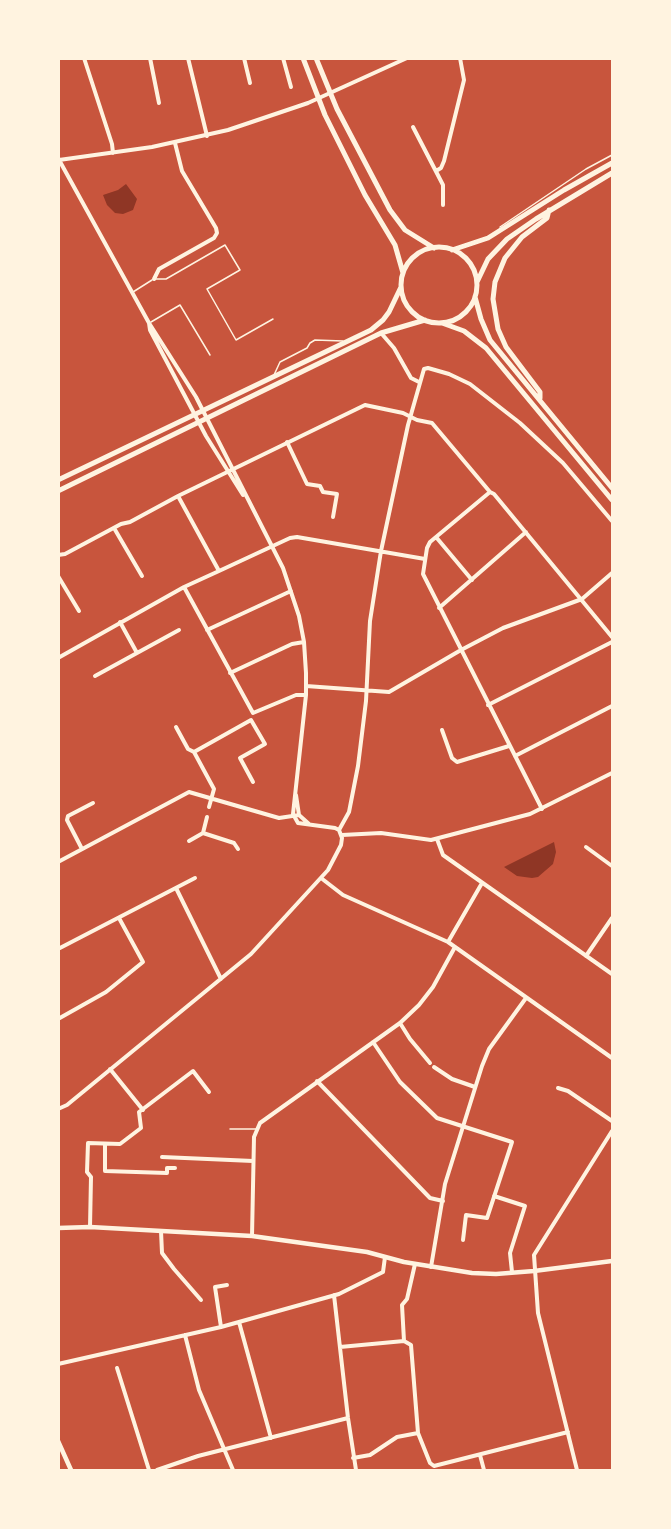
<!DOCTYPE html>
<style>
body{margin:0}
#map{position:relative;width:671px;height:1529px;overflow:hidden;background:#c8553d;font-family:Inter,sans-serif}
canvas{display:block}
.frame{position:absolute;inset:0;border:60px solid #fff3e0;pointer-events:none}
</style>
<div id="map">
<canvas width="671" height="1529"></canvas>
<div class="frame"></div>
</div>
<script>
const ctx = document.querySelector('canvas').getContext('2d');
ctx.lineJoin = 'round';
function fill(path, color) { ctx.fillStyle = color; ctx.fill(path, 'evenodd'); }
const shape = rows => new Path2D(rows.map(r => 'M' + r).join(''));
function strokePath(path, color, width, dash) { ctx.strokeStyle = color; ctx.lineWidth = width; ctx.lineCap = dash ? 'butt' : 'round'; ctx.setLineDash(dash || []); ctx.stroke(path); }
const water = shape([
 [126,184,137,199,133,210,123,214,115,213,107,205,103,195,118,190],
 [554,842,556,852,553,864,538,877,532,878,517,876,504,867]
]);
const service = shape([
 [500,227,586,169,612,155],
 [156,279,166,279,225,245,240,270,207,289,236,340,273,319],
 [133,292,152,280],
 [151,322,180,305,210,355],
 [274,375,280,362,307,348,310,343,315,340,343,341],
 [230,1129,256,1129]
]);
const minor = shape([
 [84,58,112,144,113,153],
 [150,58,159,103],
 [188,58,207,136],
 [244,58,250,83],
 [283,58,291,87],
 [413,127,443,185,443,205],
 [58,158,149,323,196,397,283,568,299,616,304,642,306,673,306,695,293,814,298,823,335,828,339,830,342,838,341,845,328,870,251,954,67,1105,58,1109],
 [59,160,152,147,228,130,308,103,407,58],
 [436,171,441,168,444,161,464,80,460,58],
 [154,279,159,269,214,238,217,233,216,228,182,171,175,143],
 [149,323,150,330,206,436,243,495],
 [381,333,394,348,411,378,419,382],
 [287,442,307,484,320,486,323,492,337,494,333,517],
 [490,492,430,542,427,548,423,574,542,809],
 [114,528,142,576],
 [436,537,472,580],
 [58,555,65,554,121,524,130,522,178,496],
 [425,559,297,537,290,538,219,571,178,496,365,405,403,413,417,420,432,423,490,492,494,494,612,637],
 [58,576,79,611],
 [184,587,253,713,296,695,306,695],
 [439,608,526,532],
 [120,622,137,653],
 [207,630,291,591],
 [58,658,184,587,219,571],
 [230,673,292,644,304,642],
 [95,676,179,630],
 [306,686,389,692,461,650,503,628,582,599,612,573],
 [488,705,612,642],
 [176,727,188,749,194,752,214,789,209,807],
 [442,730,452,758,457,762,509,746],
 [194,752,251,720,265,744,240,758,253,782],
 [515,756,612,706],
 [296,795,299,815,309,824],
 [339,830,349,812,358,766,366,701,370,621,381,551,408,425,424,369,428,368,449,374,470,384,520,423,563,463,612,521],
 [203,833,207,817],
 [342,835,381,833,431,840,530,814,612,773],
 [437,839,443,855,612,974],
 [189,841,203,833,234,843,238,849],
 [586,847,612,866],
 [82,849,67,820,68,816,93,803],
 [58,862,189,792,279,818,299,815],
 [321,878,343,895,448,942,612,1058],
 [176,888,221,979],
 [448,942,482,883],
 [58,949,195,878],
 [586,956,612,918],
 [58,1019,106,992,143,962,119,918],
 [400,1023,410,1039,430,1063],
 [373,1042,400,1082,437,1118,512,1142,487,1218,466,1215,463,1240],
 [434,1067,452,1079,475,1087],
 [110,1069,143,1110],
 [317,1081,430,1198,443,1201],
 [558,1088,568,1091,612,1121],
 [105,1144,105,1171,167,1173,167,1168,175,1168],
 [162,1157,253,1161],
 [494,1196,525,1206,510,1253,512,1272],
 [90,1227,91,1177,87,1172,88,1143,120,1144,141,1128,139,1112,193,1071,209,1092],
 [161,1231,162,1253,174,1269,201,1300],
 [252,1236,254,1137,260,1123,400,1023,419,1005,433,987,455,947],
 [431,1267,445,1184,482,1066,489,1049,526,998],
 [334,1295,348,1418,356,1470],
 [239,1322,271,1438],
 [221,1327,215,1287,227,1285],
 [185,1335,199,1390,233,1470],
 [404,1341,402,1305,407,1299,415,1264],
 [340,1347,404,1341,411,1345,418,1433,430,1463,434,1466,568,1432],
 [58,1364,221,1327,339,1294,383,1272,385,1257],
 [117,1368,149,1470],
 [480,1455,484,1470],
 [353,1458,370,1455,397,1437,418,1433],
 [157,1470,198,1456,348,1418],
 [577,1470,538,1313,534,1255,612,1131]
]);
const tertiary = shape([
 [58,1228,90,1227,252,1236,367,1252,404,1262,472,1273,496,1274,534,1271,612,1261],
 [58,1441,71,1470]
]);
const secondary = shape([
 [303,58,325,115,365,195,395,245,403,273],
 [316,58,337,109,390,210,405,230,434,248],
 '401 285a38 38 0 1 1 76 0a38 38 0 1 1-76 0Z',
 [452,250,488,238,564,190,612,163],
 [477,282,488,259,507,239,536,219,612,173],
 [475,297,481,319,490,340,612,488],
 [442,323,464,331,486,348,612,500],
 [540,398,540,392,506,347,498,329,493,299,495,282,505,258,522,237,547,218,549,210],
 [58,480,371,330,383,320,389,312,401,287],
 [58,491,381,333,425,320]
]);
fill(water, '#8f3625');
strokePath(service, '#fff3e0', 1.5);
strokePath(minor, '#fff3e0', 4);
strokePath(tertiary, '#fff3e0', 4.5);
strokePath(secondary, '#fff3e0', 5);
</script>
